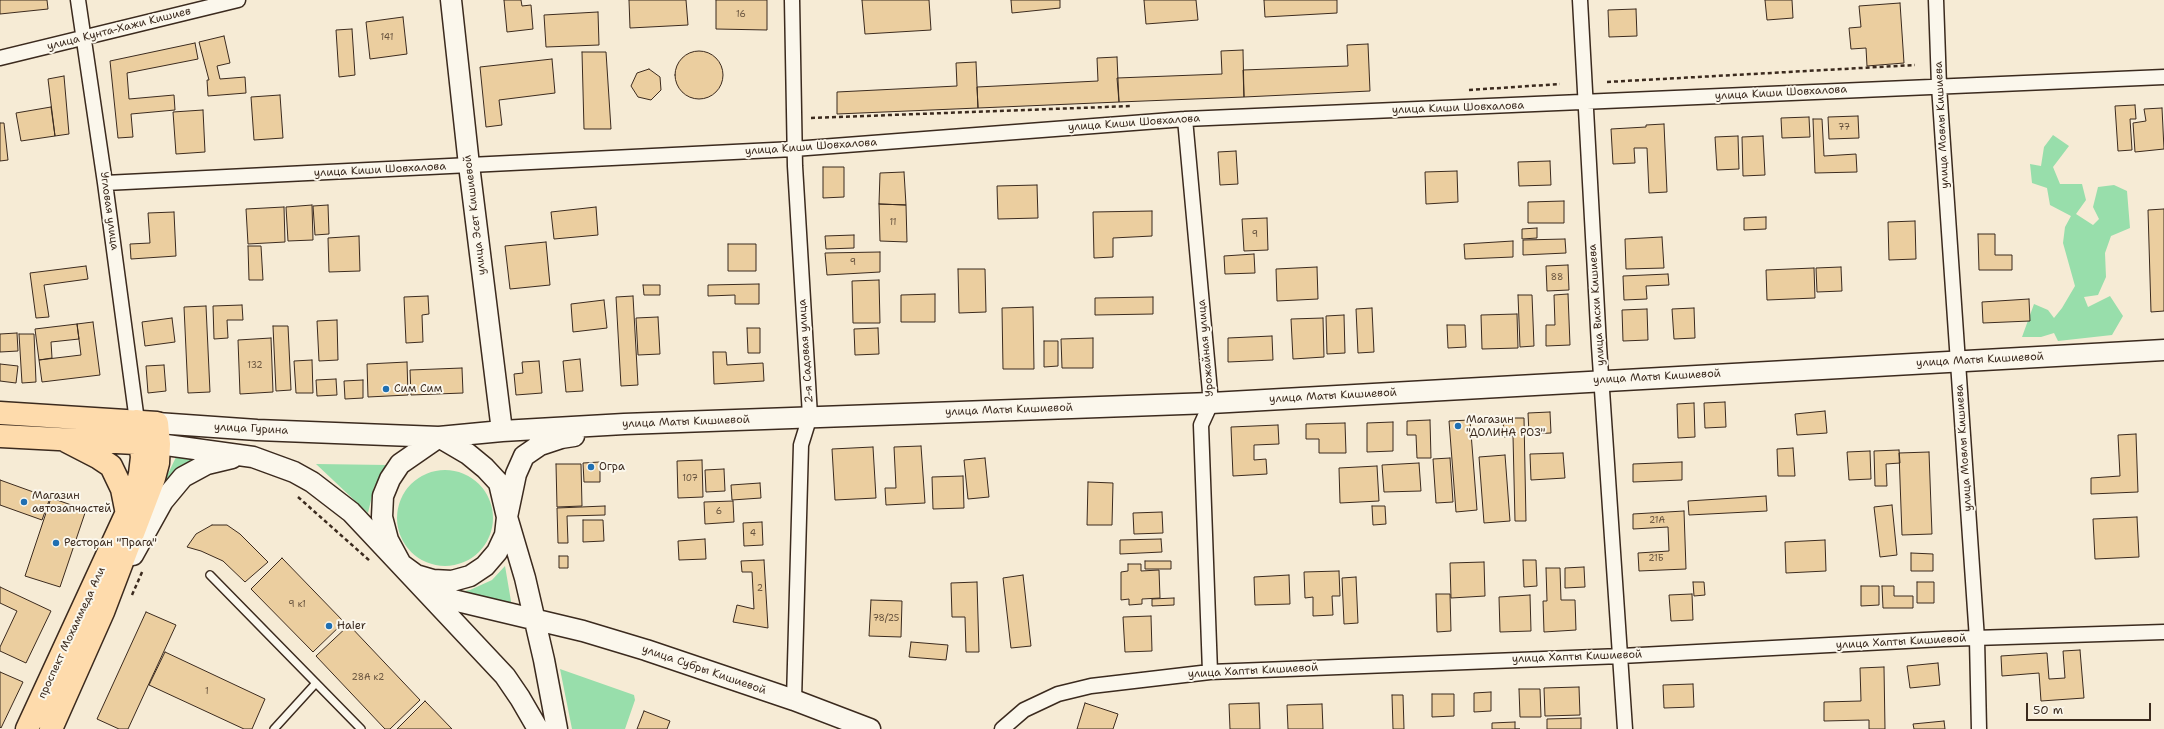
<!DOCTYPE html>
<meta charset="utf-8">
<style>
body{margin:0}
#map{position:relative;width:2164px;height:729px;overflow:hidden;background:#f6ebd5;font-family:"Shantell Sans",sans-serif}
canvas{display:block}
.scale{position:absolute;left:2026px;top:703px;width:125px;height:18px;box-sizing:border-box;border:2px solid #3b2a1e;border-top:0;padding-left:5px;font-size:12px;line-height:14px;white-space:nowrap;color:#3b2a1e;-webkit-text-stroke:3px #fbf7ec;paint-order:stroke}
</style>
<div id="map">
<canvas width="2164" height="729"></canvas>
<div class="scale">50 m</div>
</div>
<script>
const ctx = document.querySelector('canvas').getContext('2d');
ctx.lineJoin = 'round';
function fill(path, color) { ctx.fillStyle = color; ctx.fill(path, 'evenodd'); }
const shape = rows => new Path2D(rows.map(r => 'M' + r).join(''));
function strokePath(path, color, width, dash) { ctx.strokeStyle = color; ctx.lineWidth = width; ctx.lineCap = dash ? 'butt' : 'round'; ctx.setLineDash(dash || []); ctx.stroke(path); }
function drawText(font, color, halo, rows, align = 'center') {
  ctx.font = font + ' "Shantell Sans",sans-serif'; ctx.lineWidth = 4; ctx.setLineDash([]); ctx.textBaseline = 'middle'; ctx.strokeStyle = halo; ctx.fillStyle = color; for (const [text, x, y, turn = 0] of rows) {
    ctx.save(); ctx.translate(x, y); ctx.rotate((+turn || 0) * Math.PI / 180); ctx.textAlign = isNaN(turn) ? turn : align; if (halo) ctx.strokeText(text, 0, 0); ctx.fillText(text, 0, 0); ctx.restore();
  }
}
const green = shape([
 [2053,135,2069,146,2053,167,2060,184,2082,184,2086,200,2076,214,2093,225,2099,219,2093,207,2098,187,2114,185,2127,191,2130,228,2111,236,2105,253,2106,277,2098,295,2084,297,2088,307,2110,296,2123,316,2112,335,2058,341,2054,333,2041,337,2022,337,2034,304,2048,310,2054,318,2062,308,2075,286,2063,243,2065,227,2071,216,2050,205,2047,188,2032,183,2030,164,2041,166,2044,147],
 [177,455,207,457,148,519,166,478],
 [316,464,388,465,374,487,368,513],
 '397 518a48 48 0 1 1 96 0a48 48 0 1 1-96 0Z',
 [505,566,512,607,453,593,470,590,492,580],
 [560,669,634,695,635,700,625,729,572,729]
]);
const building = shape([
 [0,0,47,0,48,9,0,14,0,0],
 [504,0,521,0,522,6,531,5,533,29,507,32,504,0],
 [629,0,686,0,688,25,630,28,629,0],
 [716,0,767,0,767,30,716,29,716,0],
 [862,0,929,0,931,30,865,34,862,0],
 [1011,0,1060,0,1060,8,1012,13,1011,0],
 [1144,0,1196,0,1198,20,1146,24,1144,0],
 [1264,0,1337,0,1337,13,1265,17,1264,0],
 [1765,0,1792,0,1793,18,1767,20,1765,0],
 [1900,3,1904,63,1867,66,1866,48,1851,49,1849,28,1861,27,1859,6,1900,3],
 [1636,9,1637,36,1609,37,1608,10,1636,9],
 [598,12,599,45,546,47,544,15,598,12],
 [403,17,407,54,370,59,366,22,403,17],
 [352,29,355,75,339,77,336,30,352,29],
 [224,36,230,63,217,66,220,79,245,77,246,93,208,96,207,80,209,80,199,42,224,36],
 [195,43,198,59,127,73,129,99,174,95,175,110,131,114,133,137,118,138,110,61,195,43],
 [1368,44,1370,91,1244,97,1243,70,1348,66,1347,45,1368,44],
 [1243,50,1244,97,1119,102,1117,78,1222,74,1221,51,1243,50],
 '675 75a24 24 0 1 1 48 0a24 24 0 1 1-48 0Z',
 [582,52,606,52,611,129,584,129,582,52],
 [1117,57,1119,102,978,108,977,87,1098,81,1097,58,1117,57],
 [552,59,555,93,499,100,502,125,486,127,480,67,552,59],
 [976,62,978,108,837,114,837,92,957,86,956,63,976,62],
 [649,69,660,77,661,90,651,100,638,97,631,86,637,73,649,69],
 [64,76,69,134,55,136,48,79,64,76],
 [280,95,283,138,254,140,251,97,280,95],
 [2135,105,2136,119,2130,119,2132,150,2118,151,2115,106,2135,105],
 [51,107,55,136,21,141,16,113,51,107],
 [2162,108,2164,149,2135,152,2133,123,2146,121,2144,109,2162,108],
 [203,110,205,152,176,154,173,112,203,110],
 [1858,116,1859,138,1829,139,1828,117,1858,116],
 [1809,117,1810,137,1782,138,1781,118,1809,117],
 [1813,119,1822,119,1824,156,1856,154,1857,172,1815,173,1813,119],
 [0,123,4,123,8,160,0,161,0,123],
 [1664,124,1667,192,1649,193,1647,148,1634,148,1635,163,1613,164,1611,129,1646,127,1646,125,1664,124],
 [1738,136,1739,169,1717,170,1715,137,1738,136],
 [1763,136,1765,175,1743,176,1742,137,1763,136],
 [1236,151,1238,184,1220,185,1218,152,1236,151],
 [1550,161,1551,185,1519,186,1518,162,1550,161],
 [823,167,844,167,844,197,823,198,823,167],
 [1457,171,1458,202,1426,204,1425,172,1457,171],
 [904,172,906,205,879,204,880,173,904,172],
 [1037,185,1038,218,998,219,997,186,1037,185],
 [1564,201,1564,223,1528,223,1528,202,1564,201],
 [879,204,906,205,907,242,880,241,879,204],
 [312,205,313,240,288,241,286,207,312,205],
 [328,205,329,234,315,235,313,206,328,205],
 [284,207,285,242,248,244,246,209,284,207],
 [596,207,598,235,554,239,551,212,596,207],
 [2164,209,2164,311,2151,312,2148,210,2164,209],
 [1152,211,1152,236,1113,238,1113,257,1094,258,1093,212,1152,211],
 [174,212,176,256,131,259,130,244,150,243,148,213,174,212],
 [1766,217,1766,229,1744,230,1744,218,1766,217],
 [1267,218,1268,250,1244,251,1242,219,1267,218],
 [1915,221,1916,259,1889,260,1888,222,1915,221],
 [1537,228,1537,238,1522,239,1522,229,1537,228],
 [1978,234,1995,234,1995,255,2012,255,2012,270,1979,270,1978,234],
 [854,235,854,248,826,249,825,236,854,235],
 [359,236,360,271,329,272,328,238,359,236],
 [1662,237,1664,268,1626,269,1625,239,1662,237],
 [1565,239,1566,253,1523,255,1523,240,1565,239],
 [1513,241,1513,257,1465,259,1464,244,1513,241],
 [546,242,550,285,510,289,505,246,546,242],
 [728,244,756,244,756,271,728,271,728,244],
 [248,246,261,246,263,280,249,280,248,246],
 [880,252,880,272,827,275,825,253,880,252],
 [1254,254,1255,273,1225,274,1224,256,1254,254],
 [1568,265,1569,290,1547,291,1546,266,1568,265],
 [86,266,88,279,44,285,49,317,36,318,30,273,86,266],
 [1317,267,1318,299,1277,301,1276,269,1317,267],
 [1841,267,1842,291,1817,292,1816,268,1841,267],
 [1814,268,1815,298,1767,300,1766,270,1814,268],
 [958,269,985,269,986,312,959,313,958,269],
 [1668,274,1669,285,1646,286,1647,299,1624,300,1623,276,1668,274],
 [879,280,880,323,853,323,852,281,879,280],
 [759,284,759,304,735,304,735,295,708,296,708,285,759,284],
 [643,285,660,285,660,295,644,295,643,285],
 [935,294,935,322,901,322,901,295,935,294],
 [1568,294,1570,345,1546,346,1546,325,1555,325,1554,295,1568,294],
 [1518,295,1532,295,1534,346,1520,347,1518,295],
 [428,296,429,314,422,315,423,342,406,343,404,297,428,296],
 [633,296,638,385,621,386,616,297,633,296],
 [1153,297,1153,314,1095,315,1095,298,1153,297],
 [2029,299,2030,321,1983,323,1982,302,2029,299],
 [604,300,607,328,573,332,571,304,604,300],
 [242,305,243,320,227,320,228,338,214,339,213,306,242,305],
 [206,306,210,392,188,393,184,307,206,306],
 [1033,307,1034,369,1003,369,1002,308,1033,307],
 [1372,308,1374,352,1358,353,1356,309,1372,308],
 [1694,308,1695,338,1674,339,1672,309,1694,308],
 [1647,309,1648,340,1623,341,1622,310,1647,309],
 [1517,314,1518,348,1482,349,1481,315,1517,314],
 [1344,315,1345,353,1327,354,1326,316,1344,315],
 [658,317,660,354,638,355,636,318,658,317],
 [172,318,175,342,145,346,142,322,172,318],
 [1323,318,1324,357,1293,359,1291,319,1323,318],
 [337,320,338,360,319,361,317,321,337,320],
 [93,322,100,375,42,382,39,360,81,355,77,324,93,322],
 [77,324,79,339,51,342,52,358,39,360,35,329,77,324],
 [1447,325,1465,325,1466,347,1448,348,1447,325],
 [273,326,288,326,291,390,276,391,273,326],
 [747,328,760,328,760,353,748,353,747,328],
 [878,328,879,354,855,355,854,329,878,328],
 [17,333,18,351,0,352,0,334,17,333],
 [19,334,34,334,36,382,22,383,19,334],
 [1272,336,1273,360,1228,362,1228,338,1272,336],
 [271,338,273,392,240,394,238,340,271,338],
 [1093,338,1093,368,1062,368,1061,339,1093,338],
 [1044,341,1058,341,1058,366,1044,367,1044,341],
 [713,352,726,352,727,365,763,363,764,381,714,384,713,352],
 [580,359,583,391,566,392,563,361,580,359],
 [312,360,313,393,296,393,294,361,312,360],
 [539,361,542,393,516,395,514,374,523,373,522,362,539,361],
 [407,362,408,395,368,397,367,364,407,362],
 [0,364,18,366,16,383,0,381,0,364],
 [164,365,166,391,148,393,146,366,164,365],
 [462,368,463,393,411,395,410,370,462,368],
 [336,379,337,395,317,396,316,380,336,379],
 [363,380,363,398,345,399,344,381,363,380],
 [1725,402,1726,427,1705,428,1704,403,1725,402],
 [1694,403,1695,437,1678,438,1677,404,1694,403],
 [1825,411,1827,433,1797,435,1795,414,1825,411],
 [1550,412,1551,433,1529,434,1528,413,1550,412],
 [1503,418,1524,418,1526,521,1515,521,1513,436,1504,437,1503,418],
 [1430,420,1431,458,1417,458,1416,435,1407,435,1407,421,1430,420],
 [1470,420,1477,510,1456,512,1449,421,1470,420],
 [1393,422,1393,451,1367,452,1367,423,1393,422],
 [1345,423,1346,453,1319,453,1319,439,1306,439,1306,424,1345,423],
 [1278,425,1279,444,1254,445,1254,460,1266,459,1267,474,1233,476,1231,427,1278,425],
 [2136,434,2138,492,2091,494,2091,478,2120,476,2118,435,2136,434],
 [921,446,925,503,886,505,885,488,896,488,894,447,921,446],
 [873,447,876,498,835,500,832,449,873,447],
 [1793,448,1795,476,1778,476,1777,449,1793,448],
 [1899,450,1900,463,1886,464,1887,486,1875,486,1874,451,1899,450],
 [1870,451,1871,479,1849,480,1847,452,1870,451],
 [1929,452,1932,534,1902,535,1899,453,1929,452],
 [1563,453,1565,478,1531,480,1530,454,1563,453],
 [1505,455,1510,521,1484,523,1479,457,1505,455],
 [985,458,989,497,968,499,964,460,985,458],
 [1450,458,1453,502,1436,503,1433,459,1450,458],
 [702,460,703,497,678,498,677,461,702,460],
 [600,462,600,482,584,482,583,463,600,462],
 [1682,462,1682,480,1633,482,1633,464,1682,462],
 [1419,463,1421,491,1384,492,1382,465,1419,463],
 [556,464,581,464,582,506,557,507,556,464],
 [1377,466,1379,501,1340,503,1339,468,1377,466],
 [724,469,725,491,706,492,705,470,724,469],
 [963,476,964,508,933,509,932,477,963,476],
 [0,480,50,498,42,520,0,505,0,480],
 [1088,482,1113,483,1112,525,1087,525,1088,482],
 [760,483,761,498,732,500,731,485,760,483],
 [1766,496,1767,511,1689,515,1688,501,1766,496],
 [51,498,86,510,60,587,25,576,51,498],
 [733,501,734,522,705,524,704,502,733,501],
 [1892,505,1897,555,1880,557,1874,507,1892,505],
 [605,506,605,515,567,516,568,543,558,543,557,508,605,506],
 [1372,506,1385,506,1386,524,1373,525,1372,506],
 [1684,511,1686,569,1639,571,1638,553,1669,551,1668,527,1633,529,1633,514,1684,511],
 [1162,512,1163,533,1134,534,1133,513,1162,512],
 [2137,517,2139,557,2095,559,2093,519,2137,517],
 [583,520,603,520,604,541,583,542,583,520],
 [762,522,763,545,744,546,743,523,762,522],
 [212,525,227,525,240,534,268,562,245,582,223,561,201,551,187,547,196,534,212,525],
 [705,539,706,559,679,560,678,541,705,539],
 [1161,539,1162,552,1120,554,1120,540,1161,539],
 [1825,540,1826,571,1786,573,1785,542,1825,540],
 [1911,553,1933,554,1933,571,1911,571,1911,553],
 [559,556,568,556,568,568,559,568,559,556],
 [282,558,344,622,313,652,251,589,282,558],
 [764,560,768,628,733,622,737,605,754,609,752,572,742,572,741,561,764,560],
 [1523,560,1536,560,1537,586,1524,587,1523,560],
 [1145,561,1171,561,1171,569,1145,569,1145,561],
 [1484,562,1485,596,1451,598,1450,563,1484,562],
 [1128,564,1141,564,1141,571,1159,570,1160,598,1142,599,1142,604,1129,605,1129,599,1121,600,1121,572,1128,571,1128,564],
 [1584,567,1585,587,1565,588,1565,568,1584,567],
 [1546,568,1560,568,1561,600,1575,600,1576,630,1544,632,1543,601,1547,601,1546,568],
 [1339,571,1340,596,1332,596,1333,615,1313,616,1313,597,1305,598,1304,572,1339,571],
 [1023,575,1031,646,1011,648,1003,578,1023,575],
 [1289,575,1290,604,1255,605,1254,577,1289,575],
 [1356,577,1358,623,1344,624,1342,578,1356,577],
 [977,582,979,652,966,652,965,617,952,617,951,583,977,582],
 [1693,582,1704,582,1705,595,1694,596,1693,582],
 [1917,582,1934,582,1934,603,1917,603,1917,582],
 [1861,586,1879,586,1879,605,1861,606,1861,586],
 [1882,586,1894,586,1894,596,1913,596,1913,608,1883,608,1882,586],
 [0,587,51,611,26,663,0,651,0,647,17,611,0,603,0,587],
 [1436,594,1450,594,1451,631,1437,632,1436,594],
 [1692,594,1693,620,1671,621,1669,595,1692,594],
 [1530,595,1531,631,1500,632,1499,597,1530,595],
 [1174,598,1174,605,1152,606,1152,599,1174,598],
 [871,600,902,601,901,637,869,636,871,600],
 [146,612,176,625,128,729,119,729,97,719,146,612],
 [1151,616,1152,651,1125,652,1123,617,1151,616],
 [349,625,420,700,390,729,385,729,316,656,349,625],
 [911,642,948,645,946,660,909,657,911,642],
 [2080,650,2084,698,2041,701,2039,673,2002,676,2001,656,2047,653,2049,679,2065,678,2063,651,2080,650],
 [165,652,265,699,252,729,244,729,149,685,165,652],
 [1938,663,1940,685,1910,688,1907,666,1938,663],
 [1884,667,1885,729,1869,729,1869,720,1824,721,1824,702,1861,701,1860,668,1884,667],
 [0,672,23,682,1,728,0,727,0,672],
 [1693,684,1694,707,1664,708,1663,685,1693,684],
 [1579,687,1580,715,1545,716,1544,688,1579,687],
 [1519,689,1540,689,1541,717,1520,717,1519,689],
 [1491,692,1491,711,1474,712,1474,693,1491,692],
 [1432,694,1454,694,1454,716,1432,717,1432,694],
 [1392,695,1403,695,1404,729,1393,729,1392,695],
 [425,701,452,729,397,729,425,701],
 [1085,703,1118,714,1113,729,1077,729,1085,703],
 [1259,703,1260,729,1230,729,1229,704,1259,703],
 [1322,704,1323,729,1288,729,1287,705,1322,704],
 [644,711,670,721,667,729,637,729,644,711],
 [1581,718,1581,729,1547,729,1547,719,1581,718],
 [1944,721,1945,729,1914,729,1913,724,1944,721],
 [1515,722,1515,729,1520,729,1492,729,1492,723,1515,722]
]);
const path = shape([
 [1607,82,1915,65],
 [1469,90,1560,84],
 [811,118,1132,106],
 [298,497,370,561],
 [132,595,143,570]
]);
const lane = shape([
 [210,575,361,729],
 [274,729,316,683]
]);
const street = shape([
 [78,0,105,183,137,421],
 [792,0,795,166,810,416,801,445,794,700],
 [1580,0,1599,346,1625,729],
 [1936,0,1939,86,1977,639,1979,729],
 [0,58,238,0],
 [1185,119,1211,403,1201,425,1210,672],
 [105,183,794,149,1185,119,2164,77],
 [1002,729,1024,710,1058,694,1091,686,1210,672,1621,656,1943,639,2164,632]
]);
const secondary = shape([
 [451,0,469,165,502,431],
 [157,423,257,430,439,437,502,431,624,424,1211,403,2164,350],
 [439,437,468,454,485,468,499,483,507,517,505,535,497,552,485,566,470,576,452,581,433,580,416,575,401,564,388,540,382,517,383,496,390,479,400,464,439,437],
 [159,444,253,457,294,472,312,482,351,512,505,676,520,698,538,729],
 [133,555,163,501,183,477,207,464,232,458],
 [428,594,583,631,646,650,794,700,870,729],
 [557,729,544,660,525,578,507,517,516,474,524,456,540,445,561,438,574,436]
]);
const primary = shape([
 [0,413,157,423,159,444,158,463,154,478,103,612,51,729],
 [0,436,155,444],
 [66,441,99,458,111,466,122,489,127,514],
 [27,729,134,497,140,474,142,457,137,421]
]);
const markers = [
 [386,389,4,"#1f6fb2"],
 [1458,426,4,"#1f6fb2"],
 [591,467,4,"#1f6fb2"],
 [24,502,4,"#1f6fb2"],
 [56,543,4,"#1f6fb2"],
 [329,626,4,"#1f6fb2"]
];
const numberNames = [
 ["16",741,15],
 ["141",387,38],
 ["77",1844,128],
 ["11",893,223],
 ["9",1255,235],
 ["9",853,263],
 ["88",1557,278],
 ["132",255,366],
 ["107",690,479],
 ["6",719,512],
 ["21А",1657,521],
 ["4",753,534],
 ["21Б",1656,559],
 ["2",760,589],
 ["9 к1",297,605],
 ["78/25",886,619],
 ["28А к2",368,678],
 ["1",207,692]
];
const streetNames = [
 ["улица Кунта-Хажи Кишиев",119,29,-14],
 ["улица Киши Шовхалова",1781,93,-3],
 ["улица Киши Шовхалова",1458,108,-2],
 ["улица Киши Шовхалова",1134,123,-4],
 ["улица Мовлы Кишиева",1942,125,-93],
 ["улица Киши Шовхалова",811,147,-4],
 ["улица Киши Шовхалова",380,170,-3],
 ["Угловая улица",109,211,82],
 ["улица Эсет Кишиевой",475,215,-97],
 ["улица Висхи Кишиева",1597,305,-94],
 ["Урожайная улица",1206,348,-95],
 ["2-я Садовая улица",806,351,-94],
 ["улица Маты Кишиевой",1980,360,-3],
 ["улица Маты Кишиевой",1657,377,-3],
 ["улица Маты Кишиевой",1333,396,-3],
 ["улица Маты Кишиевой",1009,410,-2],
 ["улица Маты Кишиевой",686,422,-2],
 ["улица Гурина",251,429,3],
 ["улица Мовлы Кишиева",1964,448,-94],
 ["проспект Мохаммеда Али",72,633,-65],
 ["улица Хапты Кишиевой",1901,642,-3],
 ["улица Хапты Кишиевой",1577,657,-2],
 ["улица Субры Кишиевой",704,670,19],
 ["улица Хапты Кишиевой",1253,671,-3]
];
const poiNames = [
 ["Сим Сим",394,389],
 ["Магазин",1466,420],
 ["\"ДОЛИНА РОЗ\"",1466,433],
 ["Огра",599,467],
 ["Магазин",32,496],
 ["автозапчастей",32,509],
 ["Ресторан \"Прага\"",64,543],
 ["Haier",337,626]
];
fill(green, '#98deab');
fill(building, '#ebce9f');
strokePath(building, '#3b2a1e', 1);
strokePath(lane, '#3b2a1e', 10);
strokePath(street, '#3b2a1e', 17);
strokePath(secondary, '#3b2a1e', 23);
strokePath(primary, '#3b2a1e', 25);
strokePath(path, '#3b2a1e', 2.5, [4, 3]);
strokePath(lane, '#fbf7ec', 7);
strokePath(street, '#fbf7ec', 14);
strokePath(secondary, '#fbf7ec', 20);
strokePath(primary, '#fedbac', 22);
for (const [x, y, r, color] of markers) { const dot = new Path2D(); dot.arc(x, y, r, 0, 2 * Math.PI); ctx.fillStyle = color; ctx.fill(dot); strokePath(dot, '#fbf7ec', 1.5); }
drawText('9px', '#67533e', null, numberNames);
drawText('11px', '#3b2a1e', '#fbf7ec', streetNames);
drawText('11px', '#3b2a1e', '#fbf7ec', poiNames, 'left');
</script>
